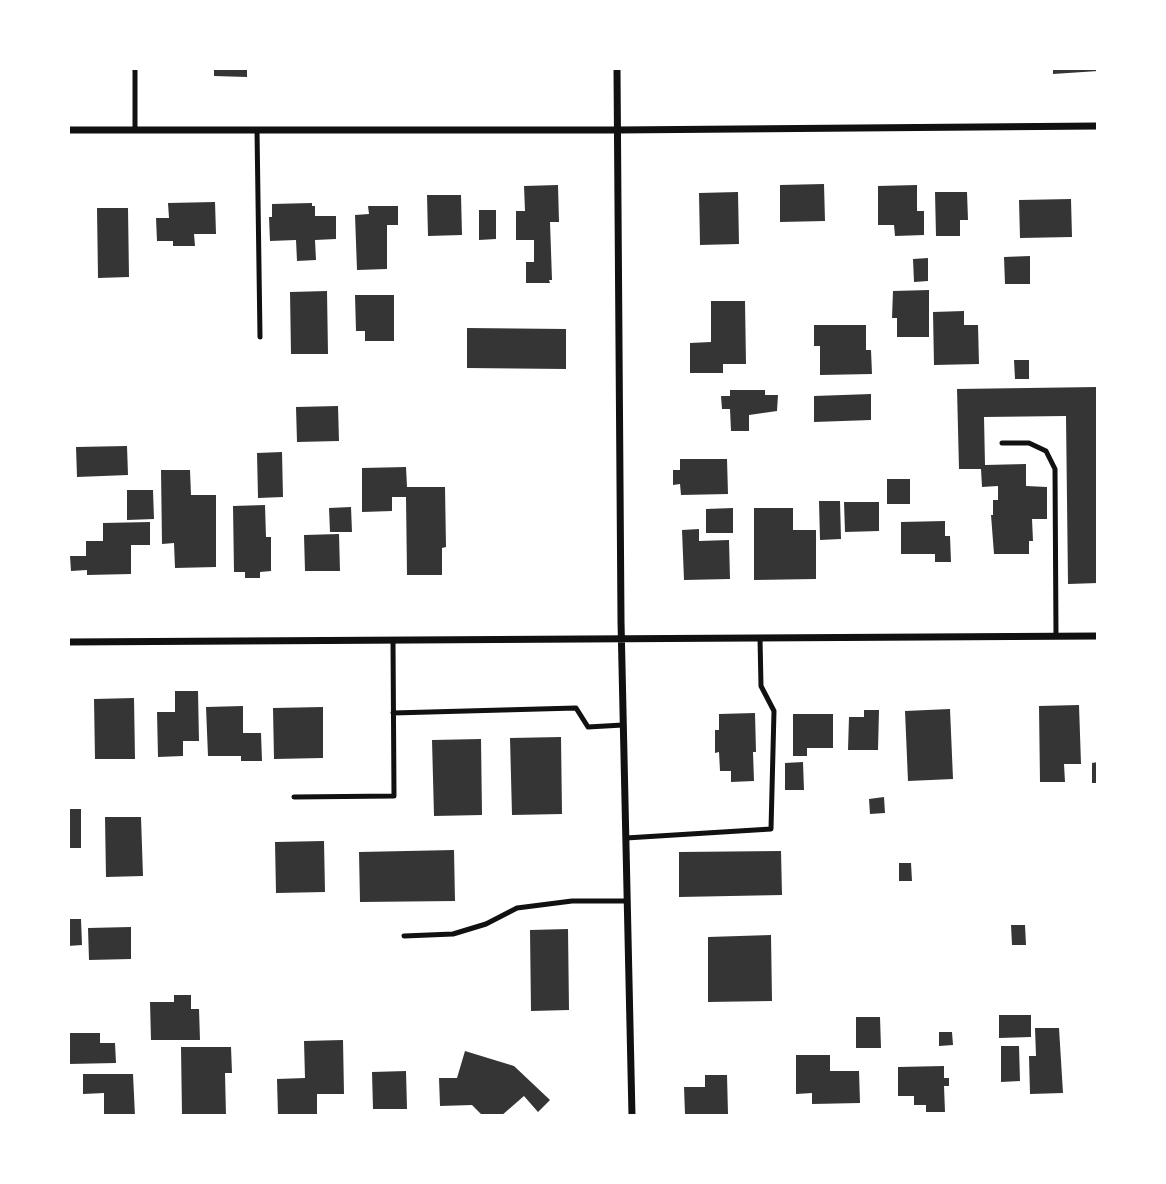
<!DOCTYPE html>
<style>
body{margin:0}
#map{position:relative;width:1166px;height:1184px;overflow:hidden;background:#fff;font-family:Mulish,sans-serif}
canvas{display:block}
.frame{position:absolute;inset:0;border:70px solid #fff;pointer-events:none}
</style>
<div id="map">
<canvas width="1166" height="1184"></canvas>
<div class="frame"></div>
</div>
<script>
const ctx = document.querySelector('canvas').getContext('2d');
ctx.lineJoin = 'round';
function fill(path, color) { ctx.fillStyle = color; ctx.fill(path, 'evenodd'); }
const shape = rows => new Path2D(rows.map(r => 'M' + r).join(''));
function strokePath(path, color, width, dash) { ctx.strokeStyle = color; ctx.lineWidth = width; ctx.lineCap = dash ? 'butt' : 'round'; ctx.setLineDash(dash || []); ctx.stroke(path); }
const building = shape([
 [214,68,247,68,247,77,214,76],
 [1053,68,1098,68,1098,71,1053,74],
 [824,184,825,221,780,222,780,185],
 [558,185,559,222,550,222,552,280,549,280,550,283,526,283,526,262,534,262,534,240,516,240,516,211,525,211,524,186],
 [917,185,917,211,924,211,924,235,895,236,894,225,878,225,878,186],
 [738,192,739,244,700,245,699,193],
 [935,192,967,192,968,220,960,220,960,236,936,236],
 [427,195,461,195,462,235,428,236],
 [1071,199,1072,237,1020,238,1019,200],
 [215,202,216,234,194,234,195,246,173,246,173,241,157,241,156,218,169,218,168,203],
 [312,203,312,206,315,206,315,216,336,216,336,239,315,240,316,260,297,261,296,240,270,241,269,217,272,217,272,204],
 [368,206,398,206,398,225,387,225,387,269,357,270,355,215,369,214],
 [97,208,128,208,129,277,98,278],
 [479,210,496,210,496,239,479,240],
 [1030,256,1030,284,1005,284,1004,257],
 [928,258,928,281,914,282,913,259],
 [929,290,929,337,897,337,897,318,892,318,893,291],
 [327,291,328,354,291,354,290,292],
 [355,295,394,295,394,341,365,341,365,331,356,331],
 [711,301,745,301,746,364,723,364,723,373,690,373,690,343,711,342],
 [964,311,964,325,978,325,979,364,934,365,933,312],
 [814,325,866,325,866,350,871,350,872,374,820,375,820,346,814,346],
 [467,328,566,329,566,369,467,368],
 [1014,360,1029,360,1029,379,1015,379],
 [1098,387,1098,583,1068,584,1066,416,984,417,985,465,1026,464,1026,486,1047,487,1047,519,1032,519,1033,541,1029,541,1029,554,994,554,991,515,993,515,993,500,998,500,998,486,982,487,981,469,959,469,957,389],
 [730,390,765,390,765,395,778,395,777,411,749,415,749,431,731,431,730,409,722,409,721,396,730,396],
 [871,394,871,420,814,422,814,396],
 [338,406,339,441,297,442,296,407],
 [127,446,128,475,77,477,76,447],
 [282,452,283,497,258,498,257,453],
 [680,459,727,459,728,494,681,495,680,484,673,485,673,470,680,470],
 [406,467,407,487,445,487,446,547,442,548,442,575,407,575,406,497,392,497,392,511,362,512,362,468],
 [161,470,190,470,191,495,216,495,216,567,175,568,174,543,162,544],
 [887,479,910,479,910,504,887,504],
 [127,490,153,490,154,519,127,520],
 [819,501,840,501,841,539,820,540],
 [844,502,879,502,879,531,845,532],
 [265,505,266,537,271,537,271,571,260,572,260,578,245,578,245,572,234,572,233,506],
 [351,507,352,532,330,532,329,508],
 [733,508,733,533,706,533,706,509],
 [754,508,793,508,793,530,816,530,816,579,754,580],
 [945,521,945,536,950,536,951,562,935,562,935,554,901,554,901,522],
 [150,522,150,545,131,545,131,574,87,575,87,570,71,571,70,556,86,556,86,541,103,541,103,523],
 [699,529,699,541,729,540,730,579,684,580,682,530],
 [339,534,340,571,305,571,304,535],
 [175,691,198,691,199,741,183,741,183,756,158,757,157,712,175,712],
 [134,698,135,759,95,759,94,699],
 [1079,705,1081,764,1064,764,1065,782,1040,782,1039,706],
 [243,706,243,733,261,733,262,761,241,761,241,756,208,756,206,707],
 [323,707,323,758,274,759,273,708],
 [950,709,953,779,908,781,905,711],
 [864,710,879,710,878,750,848,750,849,717,864,717],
 [755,713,756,752,753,752,754,781,731,782,731,771,720,771,719,752,715,753,715,730,719,730,719,714],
 [793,714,833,714,833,748,807,748,807,756,793,756],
 [561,737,562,814,512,815,510,738],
 [481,739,482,815,434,816,432,740],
 [803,762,804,790,785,790,785,763],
 [1098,762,1098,783,1092,783,1092,763],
 [884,797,885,813,870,814,869,799],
 [68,809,81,809,81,848,68,848],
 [105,817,141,817,143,876,106,877],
 [324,841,325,892,276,893,275,842],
 [454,850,455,901,360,902,359,852],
 [781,851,782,895,679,897,679,852],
 [899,863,911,863,912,881,899,881],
 [68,919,81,919,82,945,68,946],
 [1011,925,1025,925,1026,945,1012,945],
 [131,927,131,959,89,960,88,928],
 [568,929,569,1010,531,1011,530,930],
 [771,935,772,1001,708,1002,708,937],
 [174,995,191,995,191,1009,199,1009,200,1040,151,1040,150,1002,174,1002],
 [999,1015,1031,1015,1031,1037,999,1038],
 [856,1017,880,1017,881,1048,856,1048],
 [1035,1028,1059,1028,1063,1093,1030,1094,1029,1056,1036,1056],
 [939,1032,952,1032,953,1045,939,1046],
 [68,1033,100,1033,100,1043,115,1043,116,1063,68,1064],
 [343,1040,344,1094,317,1094,317,1116,278,1116,277,1079,305,1078,304,1041],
 [1001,1046,1019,1046,1020,1081,1001,1082],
 [181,1047,231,1047,232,1073,225,1073,226,1116,182,1116],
 [465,1051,514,1066,550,1100,538,1112,524,1096,501,1116,483,1116,472,1105,440,1106,439,1078,457,1078],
 [796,1055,830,1055,830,1071,859,1071,860,1103,812,1104,812,1093,796,1094],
 [944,1066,944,1078,949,1078,949,1086,944,1086,945,1112,926,1112,926,1105,914,1105,914,1096,898,1096,898,1067],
 [406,1071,407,1109,373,1109,372,1072],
 [83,1074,133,1074,135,1116,104,1116,104,1093,83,1094],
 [705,1075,727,1075,728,1114,685,1114,684,1087,705,1087]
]);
const service = shape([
 [135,68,135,130],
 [257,130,260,337],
 [1002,443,1029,443,1046,451,1055,469,1056,636],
 [393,713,576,708,588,727,623,725],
 [294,797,394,796,393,641],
 [626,838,771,829,774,711,761,686,760,638],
 [404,936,453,934,486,924,517,908,572,901,627,901]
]);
const minor = shape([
 [617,68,621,621,632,1116],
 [68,130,618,130,1098,126],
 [68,642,1098,636]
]);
fill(building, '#353535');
strokePath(service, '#111', 5);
strokePath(minor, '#111', 7);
</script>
